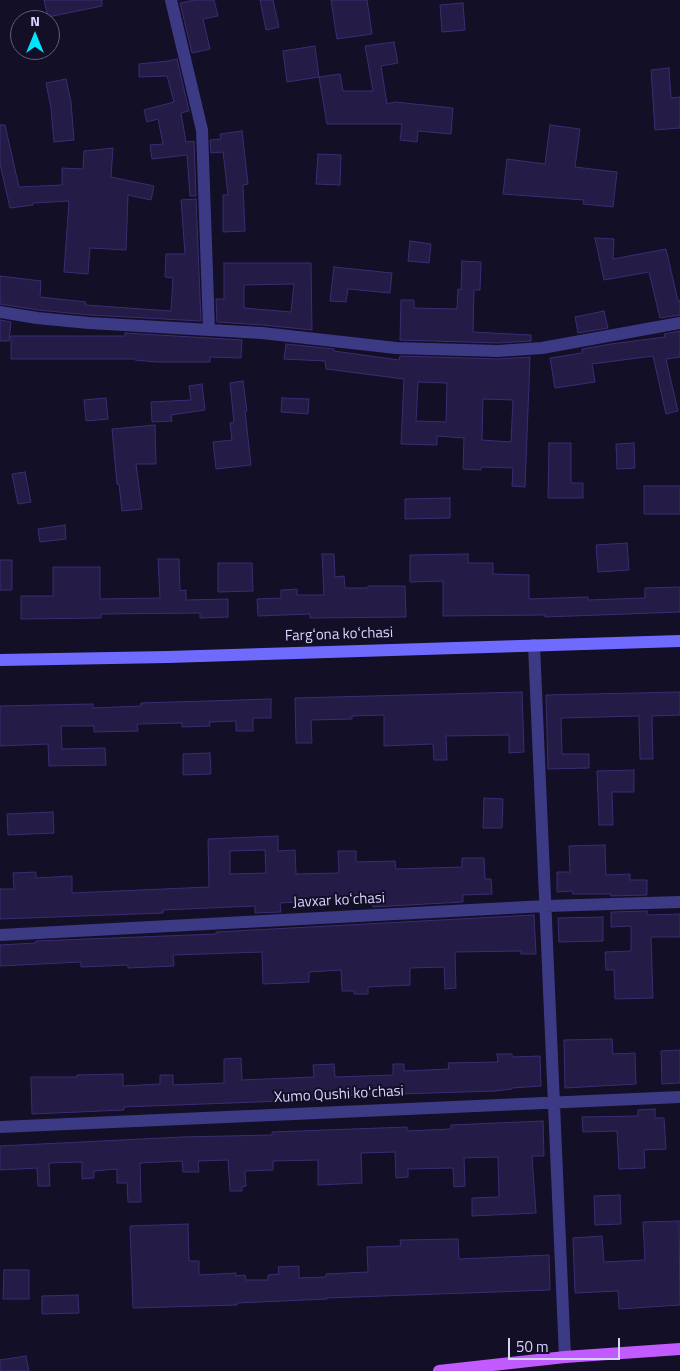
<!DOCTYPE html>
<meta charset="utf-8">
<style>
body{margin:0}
#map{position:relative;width:680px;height:1371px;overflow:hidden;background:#130f26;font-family:"Titillium Web",sans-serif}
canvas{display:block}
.north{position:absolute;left:10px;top:10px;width:50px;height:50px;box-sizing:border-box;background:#130f26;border:1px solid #625e7d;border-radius:50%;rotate:0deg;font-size:14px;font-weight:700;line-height:20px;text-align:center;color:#d9d4ff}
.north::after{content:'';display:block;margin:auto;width:18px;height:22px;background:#00e5ff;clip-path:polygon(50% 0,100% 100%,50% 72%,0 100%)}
.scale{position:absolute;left:508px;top:1338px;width:112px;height:22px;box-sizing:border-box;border:2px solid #d9d4ff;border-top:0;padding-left:6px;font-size:15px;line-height:18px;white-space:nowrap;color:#d9d4ff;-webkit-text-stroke:4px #130f26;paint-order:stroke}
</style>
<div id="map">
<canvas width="680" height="1371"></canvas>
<div class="north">N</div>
<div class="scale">50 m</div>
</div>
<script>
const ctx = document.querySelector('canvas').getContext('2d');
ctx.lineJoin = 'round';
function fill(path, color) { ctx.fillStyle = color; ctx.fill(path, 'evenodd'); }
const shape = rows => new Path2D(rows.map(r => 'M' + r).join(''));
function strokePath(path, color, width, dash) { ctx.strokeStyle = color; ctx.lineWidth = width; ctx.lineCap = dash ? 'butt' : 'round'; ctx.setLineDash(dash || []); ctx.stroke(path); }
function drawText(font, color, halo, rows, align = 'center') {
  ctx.font = font + ' "Titillium Web",sans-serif'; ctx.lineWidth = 4; ctx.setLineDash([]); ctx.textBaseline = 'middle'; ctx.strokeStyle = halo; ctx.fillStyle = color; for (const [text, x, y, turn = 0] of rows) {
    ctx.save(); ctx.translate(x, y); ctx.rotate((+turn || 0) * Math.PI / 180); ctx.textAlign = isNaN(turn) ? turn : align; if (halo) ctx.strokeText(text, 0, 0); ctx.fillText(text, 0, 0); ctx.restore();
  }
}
const building = shape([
 [44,0,102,0,102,6,48,17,44,0],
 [195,0,214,0,218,16,203,19,210,49,192,53,180,3,195,0],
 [260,0,273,0,279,27,266,30,260,0],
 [331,0,367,0,372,34,337,39,331,0],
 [463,3,465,30,442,32,440,5,463,3],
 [394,42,398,63,381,66,387,104,395,102,453,108,451,134,418,131,417,142,400,140,402,124,327,124,319,77,340,74,343,91,373,91,365,46,394,42],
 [315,46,319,77,287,82,283,51,315,46],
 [177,59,189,111,181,113,186,142,194,141,196,196,190,196,187,155,152,159,150,145,163,144,158,119,147,122,144,110,174,102,167,76,139,77,139,64,168,61,177,59],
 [669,68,671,98,680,97,680,128,655,130,651,70,669,68],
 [66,79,71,102,74,140,54,142,51,108,46,83,66,79],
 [0,125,5,125,19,187,62,185,62,168,83,169,84,151,113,148,111,177,154,186,151,200,128,195,126,250,90,248,88,274,64,272,69,201,33,203,33,205,10,208,0,164,0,125],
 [550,125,580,129,575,167,617,172,613,207,583,204,584,200,503,194,507,159,545,164,550,125],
 [242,131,248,184,243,185,245,231,223,232,223,195,228,195,223,152,211,153,210,140,221,139,220,134,242,131],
 [318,154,341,155,340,185,316,184,318,154],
 [196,199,201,321,90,315,38,310,0,304,0,276,41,281,40,297,86,302,85,305,171,311,173,278,165,277,166,254,185,254,181,200,196,199],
 [595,238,614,239,613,259,666,249,678,301,680,300,680,315,660,318,649,272,604,280,595,238],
 [410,241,431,244,429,263,408,261,410,241],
 [462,261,481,262,480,290,474,290,473,332,531,335,531,341,498,343,400,340,401,300,414,300,414,308,457,309,458,289,461,290,462,261],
 [224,263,311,263,312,330,263,325,217,322,216,299,224,299,224,263],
 [294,284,291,312,244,308,244,285,294,284],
 [334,267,392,273,390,293,348,289,346,302,330,301,334,267],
 [604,311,608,328,578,333,575,317,604,311],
 [0,320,11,322,9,341,0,341,0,320],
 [680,331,680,357,666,359,678,411,666,414,653,356,592,364,595,382,555,388,550,358,582,353,582,349,611,344,665,337,664,334,680,331],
 [125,333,242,340,241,358,210,357,210,362,156,362,135,360,135,359,11,359,11,336,125,336,125,333],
 [286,344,334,349,334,351,399,360,400,356,498,359,530,357,525,487,512,486,513,468,481,467,481,470,463,469,464,438,437,436,437,445,401,444,404,379,326,369,325,361,284,359,286,344],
 [418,382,447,383,446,422,416,421,418,382],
 [483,399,513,400,511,442,482,440,483,399],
 [243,381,247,411,245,411,251,465,216,469,213,442,232,440,230,423,234,422,230,383,243,381],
 [202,384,205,410,171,415,172,421,152,422,151,402,191,400,189,386,202,384],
 [106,398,108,419,86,421,84,400,106,398],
 [282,398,309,399,308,414,281,412,282,398],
 [155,425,156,464,136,464,142,509,122,511,119,484,117,484,112,429,155,425],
 [549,443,571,443,571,483,583,483,583,498,548,498,549,443],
 [634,443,635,468,617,469,616,444,634,443],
 [25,472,31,502,18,504,12,474,25,472],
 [644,486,680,486,680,514,644,514,644,486],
 [450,498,450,518,405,519,405,499,450,498],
 [65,525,66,539,40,542,38,529,65,525],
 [627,543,629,570,598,572,596,545,627,543],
 [322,554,334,554,335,577,344,576,345,588,368,588,368,586,405,586,406,617,310,618,310,614,258,616,257,599,281,598,281,590,297,589,297,595,324,595,322,554],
 [468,554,468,563,493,563,493,574,529,575,529,599,588,597,588,600,645,598,645,588,680,587,680,612,545,617,545,615,443,616,443,581,410,582,410,555,468,554],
 [158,559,179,559,180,591,186,590,186,600,228,599,228,617,200,618,200,613,101,614,101,618,21,619,21,596,53,596,53,567,100,567,100,599,160,598,158,559],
 [0,560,12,560,12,590,0,590,0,560],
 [218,563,252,563,253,591,218,592,218,563],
 [522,692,524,752,509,753,509,735,446,736,447,760,434,760,433,744,384,746,384,715,352,716,352,719,311,720,312,743,296,743,295,698,522,692],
 [680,692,680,715,652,716,653,759,640,759,639,716,561,718,562,754,589,754,589,768,548,769,546,695,680,692],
 [271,699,271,718,253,718,253,731,236,731,236,721,209,722,210,726,182,727,182,723,137,724,138,731,94,732,94,726,61,726,62,749,105,748,106,765,49,766,48,744,0,746,0,706,93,704,93,708,141,706,141,703,271,699],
 [210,753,211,774,183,775,183,754,210,753],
 [634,770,634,792,612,792,613,825,599,825,597,771,634,770],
 [484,798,503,799,502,828,483,828,484,798],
 [53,812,54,833,8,835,7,814,53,812],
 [278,836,278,851,295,850,296,874,339,873,338,851,356,851,356,862,395,861,396,869,462,867,462,858,484,858,485,879,491,879,492,894,463,895,463,902,373,907,373,897,319,899,319,901,280,903,281,912,255,913,255,906,163,910,163,913,0,919,0,889,14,889,13,873,36,872,36,878,72,876,72,893,209,887,208,839,278,836],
 [265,850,266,873,230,874,230,851,265,850],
 [605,845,606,875,630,874,630,880,647,880,647,895,611,896,611,894,573,894,572,891,557,892,557,872,570,872,569,846,605,845],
 [647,911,647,915,680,914,680,937,651,937,653,998,615,999,614,970,606,970,605,952,631,951,631,926,611,927,611,912,647,911],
 [534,915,536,954,521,954,521,951,455,952,456,988,445,989,444,967,410,968,410,985,368,987,368,994,354,994,354,991,342,991,341,970,309,972,309,982,263,984,262,952,173,955,174,966,128,968,128,965,81,967,81,962,0,966,0,945,36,943,36,941,216,934,216,932,534,915],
 [603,917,603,941,559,942,558,918,603,917],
 [612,1039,613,1054,635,1053,636,1084,565,1088,564,1040,612,1039],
 [680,1050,680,1083,662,1084,661,1051,680,1050],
 [497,1054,512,1054,512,1057,540,1056,541,1086,512,1088,512,1089,495,1091,335,1096,336,1099,124,1107,124,1110,32,1114,31,1077,77,1077,77,1075,123,1074,123,1086,160,1084,160,1075,173,1075,173,1085,224,1083,224,1059,241,1058,242,1080,314,1077,313,1065,334,1064,335,1077,393,1075,393,1064,404,1064,404,1071,449,1069,448,1063,498,1062,497,1054],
 [655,1109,655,1118,664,1118,666,1149,644,1150,645,1168,619,1169,617,1131,583,1132,582,1117,638,1116,638,1110,655,1109],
 [543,1121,544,1156,532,1156,536,1213,472,1216,472,1198,499,1197,498,1157,464,1158,465,1186,454,1187,453,1168,408,1169,408,1177,396,1178,395,1152,361,1153,362,1183,318,1185,318,1160,273,1161,273,1170,245,1171,246,1186,242,1187,242,1191,230,1191,228,1160,198,1161,199,1172,183,1172,182,1161,140,1163,141,1202,128,1202,127,1183,117,1183,117,1169,94,1171,94,1178,82,1179,82,1162,49,1163,50,1186,38,1186,37,1168,0,1170,0,1146,182,1137,272,1135,272,1132,407,1127,407,1131,451,1129,451,1125,543,1121],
 [620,1195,621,1224,595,1225,594,1196,620,1195],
 [679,1221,680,1305,619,1309,618,1291,575,1293,573,1238,602,1236,604,1262,645,1260,643,1222,679,1221],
 [188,1224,189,1261,199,1261,199,1275,236,1273,236,1276,245,1275,246,1280,268,1280,268,1275,279,1274,278,1267,299,1266,299,1278,326,1277,326,1274,368,1272,367,1247,401,1246,400,1240,458,1239,459,1259,549,1255,550,1290,327,1298,327,1299,237,1303,237,1305,133,1308,130,1226,188,1224],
 [4,1270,29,1270,29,1299,3,1299,4,1270],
 [78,1295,79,1313,42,1314,42,1296,78,1295],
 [26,1356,29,1371,0,1371,0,1360,26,1356]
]);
const street = shape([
 [171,0,202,130,209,330],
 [0,312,37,318,89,323,262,333,396,348,498,351,542,348,680,323],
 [534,645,565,1357],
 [0,935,546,906,680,902],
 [0,1127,680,1097]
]);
const secondary = shape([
 [0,660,168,657,680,641]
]);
const primary = shape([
 [439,1371,565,1357,680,1349]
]);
const streetNames = [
 ["Fargʻona koʻchasi",339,635,-2],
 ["Javxar koʻchasi",339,901,-3],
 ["Xumo Qushi koʻchasi",339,1095,-3]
];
fill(building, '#241b47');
strokePath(building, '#3b2d73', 1);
strokePath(street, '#3d3a85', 12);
strokePath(secondary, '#6f6bff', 12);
strokePath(primary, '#c25bff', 12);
drawText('15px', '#d9d4ff', '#130f26', streetNames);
</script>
